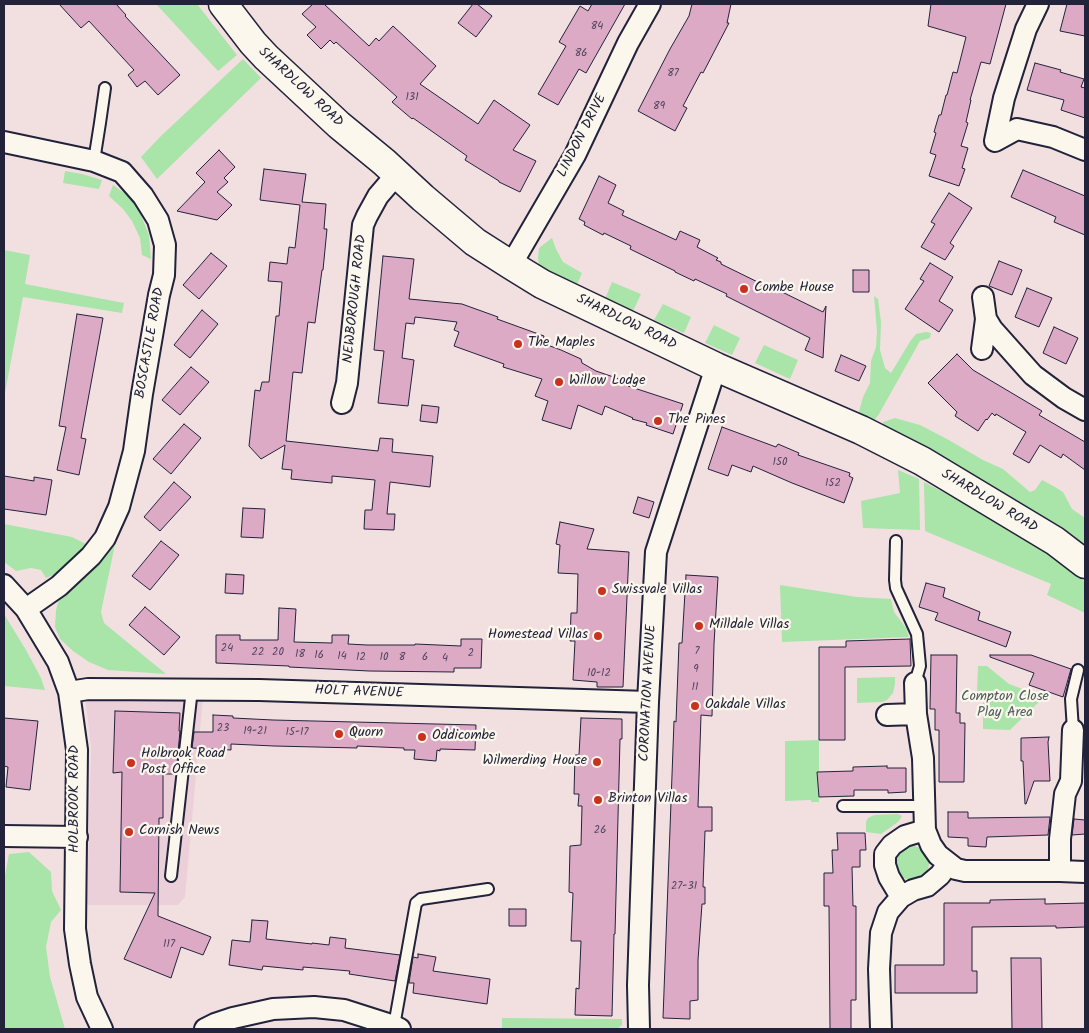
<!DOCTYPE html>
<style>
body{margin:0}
#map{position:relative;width:1089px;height:1033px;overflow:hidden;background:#f2e0e1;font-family:Kalam,sans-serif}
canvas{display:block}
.frame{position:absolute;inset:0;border:5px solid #22223b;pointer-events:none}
</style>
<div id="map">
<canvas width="1089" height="1033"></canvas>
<div class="frame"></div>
</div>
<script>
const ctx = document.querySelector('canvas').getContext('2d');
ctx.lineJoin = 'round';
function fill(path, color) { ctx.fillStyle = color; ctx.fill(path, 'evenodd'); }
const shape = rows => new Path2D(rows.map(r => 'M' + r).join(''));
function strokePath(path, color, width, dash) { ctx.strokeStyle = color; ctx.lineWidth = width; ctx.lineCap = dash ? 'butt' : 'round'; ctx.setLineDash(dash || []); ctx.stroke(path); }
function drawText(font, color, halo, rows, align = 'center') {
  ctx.font = font + ' Kalam,sans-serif'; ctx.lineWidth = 4.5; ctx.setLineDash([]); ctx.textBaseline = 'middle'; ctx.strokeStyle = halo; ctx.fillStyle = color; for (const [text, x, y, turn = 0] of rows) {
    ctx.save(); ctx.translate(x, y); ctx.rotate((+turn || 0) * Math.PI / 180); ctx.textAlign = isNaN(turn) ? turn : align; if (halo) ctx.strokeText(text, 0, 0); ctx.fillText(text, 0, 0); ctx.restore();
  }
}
const built = shape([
 [85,696,203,698,185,897,178,905,87,905,91,747]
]);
const green = shape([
 [156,4,197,4,237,55,218,71],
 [243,59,261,78,157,179,141,157,161,136],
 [65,171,82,174,102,180,99,189,63,183],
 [113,185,127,195,138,208,149,235,151,259,142,255,140,238,132,221,123,209,109,196],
 [552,238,556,249,563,262,582,273,576,287,546,272,539,266,538,258,539,248],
 [4,250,30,255,25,284,124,303,122,313,23,297,4,398],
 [612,282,641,294,633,311,605,299],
 [874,296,878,299,881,322,880,350,885,368,891,373,911,340,916,334,926,332,931,333,930,338,920,341,879,414,870,426,862,420,859,412,863,397,870,383,871,361,876,347,877,331],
 [663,304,691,317,684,333,654,320],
 [714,325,740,338,732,355,705,343],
 [764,345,798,360,790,379,755,363],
 [895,418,920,425,947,439,983,460,1003,469,1030,492,1035,490,1042,480,1055,487,1063,492,1072,509,1085,518,1085,547,882,434,883,422],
 [898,470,919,479,920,530,863,528,861,501,900,493],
 [924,482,1014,530,1085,582,1085,613,1047,595,1051,584,925,531],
 [4,524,72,537,86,544,69,568,46,578,41,570,31,568,16,571,4,562],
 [119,525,101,612,104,623,166,674,108,670,89,662,73,651,60,639,55,627,56,610,61,593],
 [780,585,857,597,891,599,894,612,906,628,909,637,782,642],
 [4,614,26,650,41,678,45,690,4,686],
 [978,666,987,666,1009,684,1041,696,1043,698,1010,730,983,729,983,699,977,693],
 [895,677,895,684,893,693,887,700,882,702,857,703,857,678],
 [819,740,819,802,811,802,811,800,785,801,785,741],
 [898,814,902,816,898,822,881,834,866,832,866,822,868,818,872,816,875,815],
 '895 863a17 17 0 1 1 34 0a17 17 0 1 1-34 0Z',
 [29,852,51,872,52,891,61,910,51,922,46,947,50,977,65,1029,4,1029,4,881,9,854],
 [502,1018,622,1019,622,1025,617,1029,502,1029]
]);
const building = shape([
 [59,4,116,4,126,15,125,16,180,75,158,95,145,81,137,87,128,75,134,70,89,21,81,28,59,4],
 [313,4,324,4,369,46,376,38,379,41,393,26,436,66,420,84,478,124,494,100,530,125,513,150,536,161,520,192,499,182,499,181,465,160,467,156,413,118,412,119,392,102,397,97,336,42,334,44,330,40,321,49,307,35,316,27,302,14,313,4],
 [473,4,477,4,492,16,476,37,458,23,473,4],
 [592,4,625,4,586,73,579,69,558,105,538,94,566,46,559,42,580,6,588,11,592,4],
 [692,4,731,4,727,23,729,23,703,73,701,72,683,106,687,108,675,131,638,111,670,49,689,16,692,4],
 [931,4,1006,4,990,64,981,62,970,100,971,100,966,122,968,123,961,146,968,148,962,168,965,169,959,186,929,176,936,155,930,153,936,133,934,132,939,115,941,115,946,95,947,95,953,72,957,73,966,37,928,26,931,4],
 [1067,4,1085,4,1085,36,1060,31,1067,4],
 [1035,63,1061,70,1060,72,1084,79,1081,87,1085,88,1085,118,1061,110,1064,100,1027,90,1035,63],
 [219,150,235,167,224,178,228,182,217,192,232,205,217,220,177,211,205,182,196,173,219,150],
 [264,169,306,174,302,202,326,204,324,229,327,229,323,270,322,270,315,323,308,322,302,373,293,372,286,441,378,451,380,438,393,439,392,452,433,456,430,487,390,482,387,514,395,514,394,530,364,529,365,510,372,510,375,480,332,476,332,483,291,479,292,470,282,469,285,445,261,459,249,446,255,390,260,391,262,382,269,382,276,316,279,316,282,282,268,281,270,262,287,264,289,247,295,248,300,205,260,200,264,169],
 [1023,170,1085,196,1085,235,1054,222,1056,217,1011,197,1023,170],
 [599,176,616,185,608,203,624,211,622,215,676,240,680,231,700,240,697,247,718,258,716,260,721,262,721,264,778,292,778,290,823,312,826,306,823,358,805,350,810,338,726,296,727,294,695,279,694,281,675,272,675,271,630,249,631,246,604,233,603,235,584,225,585,222,579,219,599,176],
 [949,193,972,208,950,243,954,246,945,260,921,247,935,224,931,222,949,193],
 [211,253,227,266,199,299,183,285,211,253],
 [383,256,414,259,409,299,462,304,498,317,497,319,544,336,542,343,561,350,581,359,582,363,596,371,628,382,628,386,683,404,673,434,646,425,647,423,632,419,633,418,605,406,602,415,578,405,571,429,542,420,548,401,535,396,542,379,503,367,504,364,454,346,459,332,454,330,457,322,415,317,414,324,406,323,402,358,414,360,408,406,378,403,384,351,374,350,383,256],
 [999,261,1022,270,1012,295,989,286,999,261],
 [930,263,953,277,939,301,953,310,939,332,905,309,924,281,920,279,930,263],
 [853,270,869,270,869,292,853,292,853,270],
 [1027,288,1052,298,1039,327,1015,317,1027,288],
 [202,310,218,324,190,358,174,345,202,310],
 [77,314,103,318,81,438,86,439,79,475,57,470,66,427,59,426,77,314],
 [1054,327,1078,338,1066,364,1043,353,1054,327],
 [957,354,973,370,1042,411,1039,415,1085,442,1085,470,1063,454,1061,458,1040,445,1029,463,1013,454,1026,432,996,414,995,416,992,413,987,420,986,419,978,431,955,416,957,412,928,383,957,354],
 [841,355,866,366,859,381,835,371,841,355],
 [191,367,209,382,180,415,162,400,191,367],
 [422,405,439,407,437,423,420,421,422,405],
 [184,424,201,438,171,474,153,459,184,424],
 [722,427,776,447,778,444,799,453,798,455,850,473,849,476,853,478,844,503,792,483,753,466,751,472,732,465,728,476,708,469,722,427],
 [4,476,34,481,34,477,52,480,46,515,4,509,4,476],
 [174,482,191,497,160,531,144,517,174,482],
 [638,497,654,502,649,518,633,513,638,497],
 [243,508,265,509,263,538,241,537,243,508],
 [560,522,594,529,587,549,629,552,623,687,597,687,597,682,573,680,575,641,570,641,571,613,577,613,578,574,558,573,560,545,556,544,560,522],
 [161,541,179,555,150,590,132,576,161,541],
 [226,574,244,575,243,594,225,593,226,574],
 [686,575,718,577,714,644,712,716,701,715,698,807,712,807,712,831,705,831,703,887,705,887,705,904,702,904,698,960,698,1000,690,1001,690,1019,663,1018,674,721,676,722,679,643,682,643,686,575],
 [926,583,945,588,943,597,980,612,978,620,1011,632,1006,647,935,620,938,613,919,607,926,583],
 [145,607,180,637,164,655,129,625,145,607],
 [279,608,296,609,294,642,332,643,332,635,349,635,348,644,367,645,415,645,415,644,461,646,461,639,482,639,481,668,454,668,454,672,369,671,289,667,289,666,216,663,216,635,240,635,240,640,278,640,279,608],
 [910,639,911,666,845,667,845,740,819,740,819,647,846,647,846,641,910,639],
 [931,655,957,655,956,713,960,713,960,723,965,723,964,782,939,782,939,730,935,730,935,709,930,709,931,655],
 [990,655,1031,655,1071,669,1063,697,1029,685,1034,673,990,657,990,655],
 [115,711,180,713,179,731,180,731,176,774,163,774,163,818,159,818,158,916,211,937,203,955,181,947,171,978,124,959,155,893,120,892,122,772,113,773,115,711],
 [213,715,233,716,233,718,273,720,476,725,475,750,440,749,440,751,437,750,436,761,414,759,415,750,404,750,404,748,357,746,357,748,274,746,231,744,231,750,192,748,194,732,213,732,213,715],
 [4,718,38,721,30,790,6,787,8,767,4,766,4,718],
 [581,718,622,719,622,739,620,739,615,934,614,934,612,1016,575,1015,576,988,579,989,581,941,571,941,573,893,569,892,570,846,581,845,582,806,578,806,579,794,574,794,575,755,579,755,581,718],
 [1049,737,1048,742,1050,781,1034,781,1026,804,1025,804,1023,761,1021,761,1021,738,1049,737],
 [887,766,887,768,906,768,906,792,888,793,888,790,854,790,854,796,819,797,817,772,853,771,853,767,887,766],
 [948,812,968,812,968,818,1050,817,1048,835,987,837,986,847,968,846,968,838,948,837,948,812],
 [1074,819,1085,820,1085,834,1072,835,1074,819],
 [837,833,865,833,866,850,860,850,860,867,852,867,853,906,856,906,856,1000,851,1000,851,1029,830,1029,829,906,824,906,824,873,833,873,832,850,838,850,837,833],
 [1045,899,1045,904,1085,903,1085,927,1056,928,1056,926,972,927,972,971,977,971,977,993,895,993,895,965,944,965,944,903,990,903,990,900,1045,899],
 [509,909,526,909,526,926,509,926,509,909],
 [252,920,268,921,266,939,312,944,312,943,329,945,330,937,346,939,345,948,400,955,395,981,349,974,350,971,303,967,303,970,263,966,262,970,229,965,232,940,250,942,252,920],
 [418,954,436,957,433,971,490,979,487,1004,413,993,414,983,409,983,413,957,418,958,418,954],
 [1011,958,1041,958,1042,1029,1012,1029,1011,958]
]);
const lane = shape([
 [94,161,100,123,105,88],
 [896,541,895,580,896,588,917,634,920,666,915,683],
 [1073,730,1071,699,1078,670],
 [843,806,925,806],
 [171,876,192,689],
 [394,1026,416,903,421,899,488,889]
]);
const street = shape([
 [1038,4,1026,29,1004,98,995,141,1017,129,1053,137,1085,150],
 [4,142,94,161,122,172,143,196,158,220,165,245,164,275,159,295,142,394,134,451,119,507,105,538,91,556,59,586,26,609],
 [511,265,575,155,628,43,650,4],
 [986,319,992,329,1033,375,1064,398,1085,410],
 [982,349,986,319,983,297],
 [342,403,347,383,350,353,363,225,367,216,378,196,396,175],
 [4,585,26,609,58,662,69,692,77,750,75,929,80,964,87,997,102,1029],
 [915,683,916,714,923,758,925,830,931,845,938,855,956,869,965,871,1060,871,1085,872],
 [69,692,88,689,259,690,648,702],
 [887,715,916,714],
 [925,830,905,836,892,845,885,854,885,865,889,877,901,897,913,890,927,886,940,875,948,864],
 [4,836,77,837],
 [1060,871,1060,839,1065,794,1071,781,1073,730],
 [205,1029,215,1024,233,1018,273,1009,314,1007,344,1010,394,1026,400,1029],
 [639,1029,638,985,641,896,648,702,656,552,716,367],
 [881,1029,879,969,881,933,888,912,901,897]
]);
const secondary = shape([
 [223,4,253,43,266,57,339,125,384,162,423,198,475,242,511,265,542,284,716,367,861,430,922,461,1055,541,1085,564]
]);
const markers = [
 [744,289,5,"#c8321e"],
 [518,344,5,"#c8321e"],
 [559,382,5,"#c8321e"],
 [658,421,5,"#c8321e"],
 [602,591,5,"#c8321e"],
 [699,626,5,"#c8321e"],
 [598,636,5,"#c8321e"],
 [695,706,5,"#c8321e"],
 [339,734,5,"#c8321e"],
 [422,737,5,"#c8321e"],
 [597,762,5,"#c8321e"],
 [131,763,5,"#c8321e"],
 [598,800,5,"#c8321e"],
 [129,832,5,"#c8321e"]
];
const numberNames = [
 ["84",597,27],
 ["86",581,54],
 ["87",673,74],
 ["131",412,98],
 ["89",659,107],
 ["150",780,463],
 ["152",833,484],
 ["24",227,649],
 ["7",697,652],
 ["22",258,653],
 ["20",278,653],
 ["2",471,654],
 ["18",300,655],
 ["16",319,656],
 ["14",342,657],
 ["12",361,658],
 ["10",384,658],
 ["8",402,658],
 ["6",425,658],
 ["4",445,659],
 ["9",696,670],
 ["10-12",599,674],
 ["11",695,688],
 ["23",223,729],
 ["19-21",255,732],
 ["15-17",297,733],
 ["26",600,831],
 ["27-31",684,887],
 ["117",169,945]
];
const streetNames = [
 ["SHARDLOW ROAD",300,88,43],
 ["LINDON DRIVE",583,136,-63],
 ["NEWBOROUGH ROAD",356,299,-84],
 ["SHARDLOW ROAD",626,323,26],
 ["BOSCASTLE ROAD",151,343,-80],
 ["SHARDLOW ROAD",989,502,31],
 ["HOLT AVENUE",359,693,2],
 ["CORONATION AVENUE",649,693,-87],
 ["HOLBROOK ROAD",76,799,-90]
];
const poiNames = [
 ["Combe House",754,289],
 ["The Maples",528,344],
 ["Willow Lodge",569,382],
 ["The Pines",668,421],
 ["Swissvale Villas",612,591],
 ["Milldale Villas",709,626],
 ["Homestead Villas",588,636,"right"],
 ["Oakdale Villas",705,706],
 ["Quorn",349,734],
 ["Oddicombe",432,737],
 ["Holbrook Road",141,755],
 ["Post Office",141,771],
 ["Wilmerding House",587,762,"right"],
 ["Brinton Villas",608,800],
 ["Cornish News",139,832]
];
const parkNames = [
 ["Compton Close",1005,698],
 ["Play Area",1005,714]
];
fill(built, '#ecd0d9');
fill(green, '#a9e4a9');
fill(building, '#ddaac6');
strokePath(building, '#22223b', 1);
strokePath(lane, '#22223b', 14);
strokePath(street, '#22223b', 24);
strokePath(secondary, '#22223b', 31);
strokePath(lane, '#fbf7ec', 10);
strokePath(street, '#fbf7ec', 20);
strokePath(secondary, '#fbf7ec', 28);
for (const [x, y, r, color] of markers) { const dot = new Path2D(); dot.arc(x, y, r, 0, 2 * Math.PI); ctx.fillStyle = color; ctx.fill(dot); strokePath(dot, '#fbf7ec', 2); }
drawText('11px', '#51445e', null, numberNames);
drawText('14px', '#22223b', '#fbf7ec', streetNames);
drawText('14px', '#22223b', '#fbf7ec', poiNames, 'left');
drawText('14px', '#4a5c5c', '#fbf7ec', parkNames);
</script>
